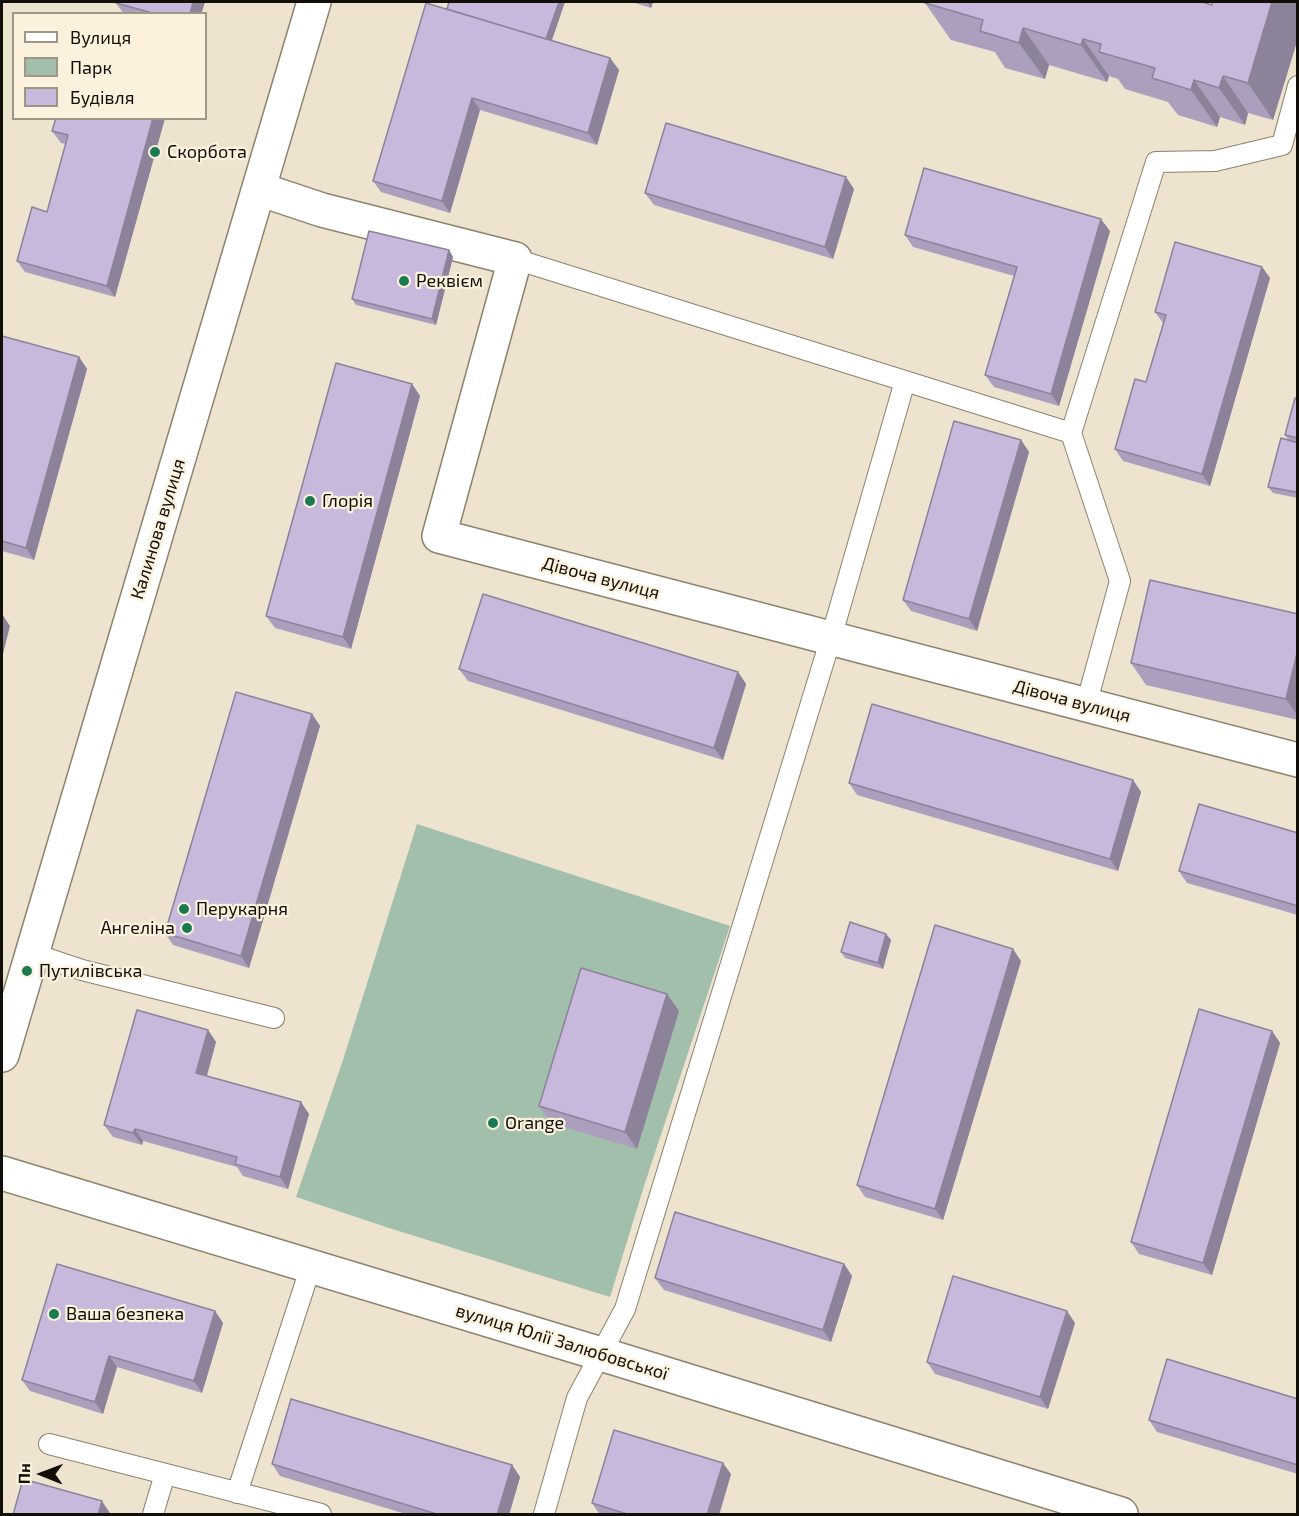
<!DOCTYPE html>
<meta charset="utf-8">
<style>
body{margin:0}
#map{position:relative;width:1299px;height:1516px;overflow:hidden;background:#eee3cf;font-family:"Exo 2",sans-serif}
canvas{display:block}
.frame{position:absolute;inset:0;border:3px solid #120f08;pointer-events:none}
.legend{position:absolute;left:12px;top:12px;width:195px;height:108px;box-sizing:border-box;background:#fbf1dc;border:2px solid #9e9787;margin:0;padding:8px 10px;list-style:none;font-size:18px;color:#120f08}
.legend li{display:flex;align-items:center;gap:12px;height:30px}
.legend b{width:30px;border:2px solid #9e9787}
.north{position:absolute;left:12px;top:1444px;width:60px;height:60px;-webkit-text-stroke:4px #fbf1dc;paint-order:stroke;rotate:271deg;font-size:16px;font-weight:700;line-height:24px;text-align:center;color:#120f08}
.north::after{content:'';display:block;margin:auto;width:21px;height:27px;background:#120f08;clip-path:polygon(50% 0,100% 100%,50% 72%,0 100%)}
</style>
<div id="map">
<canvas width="1299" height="1516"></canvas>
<div class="frame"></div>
<ul class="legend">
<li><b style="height:8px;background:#fff"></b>Вулиця</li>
<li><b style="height:16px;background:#a1bfaa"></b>Парк</li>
<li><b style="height:16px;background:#c8b9dc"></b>Будівля</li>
</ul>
<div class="north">Пн</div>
</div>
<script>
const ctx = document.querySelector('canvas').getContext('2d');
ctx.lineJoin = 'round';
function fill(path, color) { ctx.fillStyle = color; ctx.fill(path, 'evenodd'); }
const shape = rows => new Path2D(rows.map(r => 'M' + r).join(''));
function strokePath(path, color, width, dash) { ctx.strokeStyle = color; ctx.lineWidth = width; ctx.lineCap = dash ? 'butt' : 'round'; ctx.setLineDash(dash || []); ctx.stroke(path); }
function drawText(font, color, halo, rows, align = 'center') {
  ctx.font = font + ' "Exo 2",sans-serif'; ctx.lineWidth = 4.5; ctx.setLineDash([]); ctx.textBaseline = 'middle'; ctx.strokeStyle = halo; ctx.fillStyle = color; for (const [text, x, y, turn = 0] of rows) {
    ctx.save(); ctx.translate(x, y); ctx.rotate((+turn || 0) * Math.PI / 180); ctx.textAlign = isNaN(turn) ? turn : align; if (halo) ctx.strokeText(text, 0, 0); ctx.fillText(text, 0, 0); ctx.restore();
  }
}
const green = shape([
 [417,824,730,926,644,1186,610,1297,386,1227,296,1197,343,1060]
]);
const service = shape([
 [515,259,905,381,831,638,625,1309,577,1398,544,1514],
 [905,381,1071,433,1120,581,1086,705],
 [1071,433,1156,162,1215,161,1282,145,1298,86],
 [31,953,82,970,274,1018],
 [49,1444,321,1514],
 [237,1493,311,1266],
 [153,1514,165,1474]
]);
const minor = shape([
 [259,189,322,210,515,259,439,536,1298,760],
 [2,1173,601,1354,1121,1514]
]);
const secondary = shape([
 [2,1055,314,2]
]);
const wall = shape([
 [117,2,205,2,201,14,124,14,116,3],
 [632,2,653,2,651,8],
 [1298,2,1298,38,1273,120,1248,113,1245,125,1220,117,1217,127,1178,115,1168,102,1125,89,1118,79,1109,76,1107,82,1049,65,1045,79,1005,68,995,52,951,40,925,3,1212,5],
 [447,9,610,58,619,70,597,145,480,110,450,213,381,192,373,181],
 [56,118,165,118,115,297,25,272,17,261,47,212,66,144,61,143,52,131],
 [854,189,833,259,654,205,645,193],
 [1110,231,1059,406,994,387,985,375,1014,276,913,247,905,235],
 [449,250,453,257,436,325,356,305,352,299],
 [1262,267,1270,278,1210,486,1123,461,1115,449,1146,382,1163,323,1155,312],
 [2,336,79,357,87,369,34,560,2,551],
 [412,384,420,396,351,649,275,628,266,616],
 [1298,399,1298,498,1273,493,1268,487,1289,441,1285,435],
 [1021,440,1029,452,977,631,911,611,903,600],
 [1298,614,1298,720,1146,685,1131,663],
 [459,669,738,672,746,684,723,760,468,681],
 [312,714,320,726,249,968,173,945,165,933],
 [1133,780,1141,792,1118,871,857,795,849,783],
 [1298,833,1298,915,1187,883,1179,871],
 [886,934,891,940,883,969,845,958,841,952],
 [1021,961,943,1220,865,1197,857,1185],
 [667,994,679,1011,637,1149,551,1123,539,1106],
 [208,1030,216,1042,207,1076,309,1114,288,1189,243,1176,237,1167,143,1141,142,1145,113,1137,104,1125],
 [1272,1031,1280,1043,1212,1275,1139,1254,1131,1242],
 [844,1264,852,1276,831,1342,664,1290,655,1278],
 [215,1311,223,1323,202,1393,117,1367,103,1414,30,1391,22,1380],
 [1075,1323,1048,1409,935,1374,927,1362],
 [1298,1399,1298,1474,1157,1432,1149,1420],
 [272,1464,512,1465,520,1477,509,1515,409,1515,280,1476],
 [731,1474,719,1515,600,1515,592,1503]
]);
const shadedWall = shape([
 [193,2,205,2,201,14,190,14],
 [559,2,565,2,549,49,544,43],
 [647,2,653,2,651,8],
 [1272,2,1298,2,1298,38,1273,120,1248,83],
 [1023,28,1049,65,1045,79,1019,43],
 [1083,39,1109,76,1107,82,1081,45],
 [610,58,619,70,597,145,588,133],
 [1223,76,1248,113,1245,125,1219,88],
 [1194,80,1220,117,1217,127,1191,90],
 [472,98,480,110,450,213,442,201],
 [153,118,165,118,115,297,107,286],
 [846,177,854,189,833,259,825,247],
 [1101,219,1110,231,1059,406,1051,394],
 [449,250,453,257,436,325,432,319],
 [1262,267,1270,278,1210,486,1202,474],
 [79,357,87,369,34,560,26,548],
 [412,384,420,396,351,649,343,637],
 [1021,440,1029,452,977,631,969,619],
 [2,614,10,626,2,658],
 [1298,649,1298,716,1286,699],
 [738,672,746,684,723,760,714,748],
 [312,714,320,726,249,968,241,956],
 [1133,780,1141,792,1118,871,1110,859],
 [886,934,891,940,883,969,878,963],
 [1013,949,1021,961,943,1220,935,1209],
 [667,994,679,1011,637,1149,625,1132],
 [208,1030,216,1042,204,1085,196,1073],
 [1272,1031,1280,1043,1212,1275,1203,1263],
 [301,1102,309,1114,288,1189,280,1177],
 [135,1129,143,1141,142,1145,133,1133],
 [844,1264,852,1276,831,1342,823,1330],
 [215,1311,223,1323,202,1393,194,1381],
 [1067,1311,1075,1323,1048,1409,1040,1397],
 [109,1356,117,1367,103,1414,95,1402],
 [723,1463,731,1474,719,1515,707,1515],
 [512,1465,520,1477,509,1515,497,1515],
 [102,1501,110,1513,109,1515,98,1515]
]);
const building = shape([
 [117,2,193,2,190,14,156,14,116,3,117,2],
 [449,2,559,2,546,39,447,9,449,2],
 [926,2,1202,2,1212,5,1213,2,1272,2,1248,83,1223,76,1219,88,1194,80,1191,90,1152,78,1155,68,1099,52,1101,44,1083,39,1081,45,1023,28,1019,43,980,31,983,20,925,3,926,2],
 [426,3,610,58,588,133,472,98,442,201,373,181,426,3],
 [56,118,153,118,107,286,17,261,32,207,47,212,68,135,52,131,56,118],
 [666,123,846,177,825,247,645,193,666,123],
 [924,168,1101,219,1051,394,985,375,1017,267,905,235,924,168],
 [369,231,449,250,432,319,352,299,369,231],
 [1175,242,1262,267,1202,474,1115,449,1135,379,1146,382,1166,315,1155,312,1175,242],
 [2,336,79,357,26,548,2,541,2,336],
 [336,363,412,384,343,637,266,616,336,363],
 [1295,398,1298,399,1298,438,1285,435,1295,398],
 [954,421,1021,440,969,619,903,600,954,421],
 [1281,438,1298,443,1298,489,1296,492,1268,487,1281,438],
 [1150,580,1298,614,1298,649,1286,699,1131,663,1150,580],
 [483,594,738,672,714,748,459,669,483,594],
 [236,692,312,714,241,956,165,933,236,692],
 [872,704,1133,780,1110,859,849,783,872,704],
 [1199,804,1298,833,1298,906,1179,871,1199,804],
 [850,922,886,934,878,963,841,952,850,922],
 [935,925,1013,949,935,1209,857,1185,935,925],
 [581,968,667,994,625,1132,539,1106,581,968],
 [1199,1009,1272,1031,1203,1263,1131,1242,1199,1009],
 [137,1010,208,1030,196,1073,301,1102,280,1177,235,1164,237,1157,135,1129,133,1133,104,1125,137,1010],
 [675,1212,844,1264,823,1330,655,1278,675,1212],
 [57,1264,215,1311,194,1381,109,1356,95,1402,22,1380,57,1264],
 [953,1276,1067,1311,1040,1397,927,1362,953,1276],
 [1167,1359,1298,1399,1298,1465,1149,1420,1167,1359],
 [291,1399,512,1465,497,1515,440,1515,272,1464,291,1399],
 [614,1430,723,1463,707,1515,630,1515,592,1503,614,1430],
 [23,1479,102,1501,98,1515,13,1515,23,1479]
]);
const markers = [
 [155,152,6,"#1a7b53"],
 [404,281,6,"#1a7b53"],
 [310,501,6,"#1a7b53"],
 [184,909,6,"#1a7b53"],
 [187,928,6,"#1a7b53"],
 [27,971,6,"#1a7b53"],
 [493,1123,6,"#1a7b53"],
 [54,1314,6,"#1a7b53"]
];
const poiNames = [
 ["Скорбота",167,152],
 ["Реквієм",416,281],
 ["Глорія",322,501],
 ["Перукарня",196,909],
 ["Ангеліна",175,928,"right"],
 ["Путилівська",39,971],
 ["Orange",505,1123],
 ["Ваша безпека",66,1314]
];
const streetNames = [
 ["Калинова вулиця",158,529,-73],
 ["Дівоча вулиця",601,578,15],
 ["Дівоча вулиця",1072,701,15],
 ["вулиця Юлії Залюбовської",562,1342,17]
];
fill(green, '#a1bfaa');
strokePath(service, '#8b826f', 22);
strokePath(minor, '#8b826f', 36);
strokePath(secondary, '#8b826f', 36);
strokePath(service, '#fff', 20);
strokePath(minor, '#fff', 33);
strokePath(secondary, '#fff', 33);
fill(wall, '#ac9fbd');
fill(shadedWall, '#8c829a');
fill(building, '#c8b9dc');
strokePath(building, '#8c829a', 1.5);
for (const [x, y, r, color] of markers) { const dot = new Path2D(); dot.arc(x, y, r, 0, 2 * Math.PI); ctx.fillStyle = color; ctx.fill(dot); strokePath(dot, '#fbf1dc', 2); }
drawText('18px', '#120f08', '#fbf1dc', poiNames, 'left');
drawText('18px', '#120f08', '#fbf1dc', streetNames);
</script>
